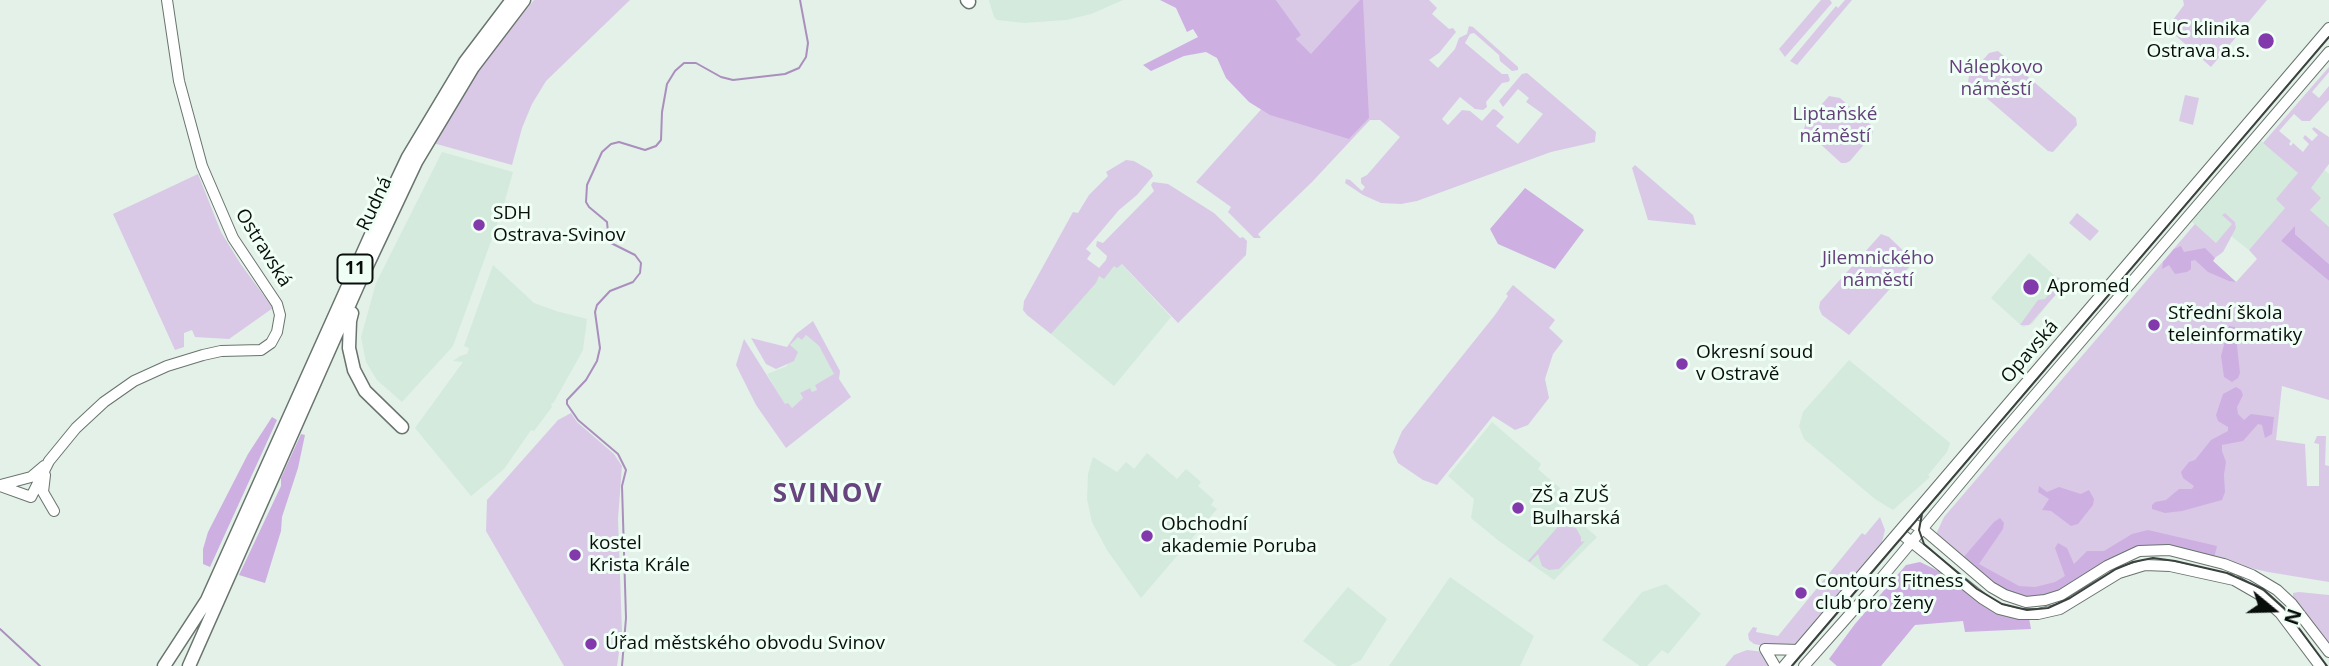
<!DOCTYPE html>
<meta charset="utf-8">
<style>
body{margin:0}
#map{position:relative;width:2329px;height:666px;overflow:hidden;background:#e3f1e9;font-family:"Open Sans",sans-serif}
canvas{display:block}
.north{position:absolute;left:2238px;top:575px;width:70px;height:70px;-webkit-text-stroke:5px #f0fff6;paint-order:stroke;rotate:109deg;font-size:19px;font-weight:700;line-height:28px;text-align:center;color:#090e0b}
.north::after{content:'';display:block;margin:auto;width:24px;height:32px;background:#090e0b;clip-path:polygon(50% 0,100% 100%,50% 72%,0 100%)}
</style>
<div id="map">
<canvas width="2329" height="666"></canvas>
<div class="north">N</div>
</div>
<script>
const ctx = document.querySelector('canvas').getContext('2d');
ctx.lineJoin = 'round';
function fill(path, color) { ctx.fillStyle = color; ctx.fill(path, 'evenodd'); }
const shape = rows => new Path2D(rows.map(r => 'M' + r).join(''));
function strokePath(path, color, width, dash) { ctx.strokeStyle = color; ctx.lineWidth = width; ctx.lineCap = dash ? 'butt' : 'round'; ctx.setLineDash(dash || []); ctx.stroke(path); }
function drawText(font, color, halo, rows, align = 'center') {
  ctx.font = font + ' "Open Sans",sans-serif'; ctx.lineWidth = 6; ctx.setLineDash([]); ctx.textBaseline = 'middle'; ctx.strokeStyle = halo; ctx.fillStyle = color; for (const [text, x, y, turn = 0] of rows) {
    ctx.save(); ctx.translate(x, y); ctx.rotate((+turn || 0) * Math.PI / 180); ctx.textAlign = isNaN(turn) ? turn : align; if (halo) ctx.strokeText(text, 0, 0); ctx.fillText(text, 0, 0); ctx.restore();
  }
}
const built = shape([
 [989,0,1123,0,1091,14,1066,20,1024,23,997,20,994,17],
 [2259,139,2298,173,2311,158,2329,174,2329,264,2286,208,2249,250,2231,236,2236,228,2235,222,2225,213,2223,215,2233,224,2216,243,2190,220],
 [442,152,513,172,502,211,453,346,402,402,377,380,366,362,361,337,376,283],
 [2029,253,2056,277,2060,278,2063,285,2032,324,2023,327,1991,298],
 [1115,257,1171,317,1114,386,1051,334],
 [493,265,534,303,556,311,587,319,583,350,554,402,551,404,552,407,534,431,531,430,504,469,471,496,415,428,463,362,453,361,460,356,467,354,469,348,464,346],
 [806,335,819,346,835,374,815,385,817,390,812,393,810,388,800,394,803,398,792,408,785,405,767,374,787,366,790,345,798,336,802,340],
 [1849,360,1950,443,1947,452,1928,475,1930,477,1893,510,1875,499,1804,439,1799,426,1803,412],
 [1492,422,1541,464,1538,469,1561,489,1554,500,1597,537,1554,580,1499,541,1471,518,1474,499,1448,476],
 [1147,453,1177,479,1186,469,1201,482,1198,486,1214,500,1211,505,1217,509,1141,598,1107,550,1092,522,1087,499,1088,474,1093,457,1117,472,1126,462,1134,469],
 [1450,577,1534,636,1520,666,1389,666],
 [1666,584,1701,614,1668,654,1662,650,1647,666,1640,666,1602,640,1642,592],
 [1348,587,1387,619,1361,660,1349,666,1337,666,1303,641]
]);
const green = shape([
 [534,0,630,0,546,81,532,104,522,128,512,165,433,143,479,69],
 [1276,0,1429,0,1437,8,1432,14,1449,29,1453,28,1456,32,1439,53,1429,60,1438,68,1455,49,1459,38,1467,34,1469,26,1473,27,1518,67,1518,70,1512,71,1500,61,1499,55,1474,33,1470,34,1465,43,1502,74,1508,74,1510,80,1508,82,1502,83,1486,102,1487,107,1483,110,1475,109,1460,97,1442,119,1448,125,1462,110,1470,111,1482,121,1493,109,1496,110,1504,117,1496,126,1518,144,1543,114,1526,102,1529,98,1518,89,1503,107,1499,101,1522,74,1527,73,1596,132,1595,142,1551,152,1417,201,1401,204,1381,203,1363,195,1345,183,1346,179,1350,180,1362,191,1365,187,1361,183,1361,178,1367,175,1400,137,1380,120,1370,120,1312,182,1258,234,1261,238,1254,238,1228,212,1231,207,1196,182,1310,55,1296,39,1300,35],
 [1821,0,1830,0,1832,3,1785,57,1779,49],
 [1845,0,1852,0,1797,65,1790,61,1836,6,1838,8],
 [2183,0,2267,0,2211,67,2167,28,2184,5],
 [1998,51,2076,118,2077,125,2053,152,2048,151,1968,82,1969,76,1989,53],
 [2329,67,2329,72,2312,92,2319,98,2329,86,2329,100,2310,121,2302,121,2294,114,2279,131,2291,141,2289,144,2291,146,2293,143,2303,152,2309,144,2303,138,2305,135,2312,141,2318,135,2312,129,2314,127,2329,137,2329,164,2311,188,2321,198,2310,210,2329,227,2329,264,2295,234,2281,241,2329,281,2329,400,2282,386,2276,440,2305,444,2307,486,2319,486,2319,444,2314,443,2317,436,2326,436,2325,465,2329,466,2329,582,2268,572,2155,546,2061,592,1999,588,1937,536,1937,532,1944,517,2195,224,2216,243,2232,224,2222,215,2225,213,2235,222,2236,228,2223,252,2212,260,2236,282,2257,259,2249,250,2285,208,2276,199,2298,173,2263,143],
 [2185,95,2199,98,2193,125,2179,121],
 [1829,96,1840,98,1871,125,1873,130,1872,135,1850,161,1846,163,1841,163,1804,129,1806,122],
 [1126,160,1134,161,1151,171,1153,176,1137,195,1119,210,1086,249,1091,253,1087,259,1099,268,1106,260,1107,256,1096,246,1097,241,1103,243,1154,191,1151,185,1153,182,1168,184,1214,213,1240,238,1243,237,1247,241,1246,255,1178,323,1122,264,1117,268,1114,266,1104,279,1099,276,1096,283,1051,334,1027,315,1023,310,1024,301,1073,212,1078,213,1089,195,1108,176,1106,172],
 [1635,165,1693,215,1696,225,1648,220,1632,168],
 [198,174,221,232,240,263,273,308,229,339,195,337,192,330,184,333,184,347,175,350,113,214],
 [2077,213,2099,231,2090,241,2069,223],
 [1881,234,1889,237,1913,260,1911,265,1849,335,1822,315,1819,308,1820,302],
 [2058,277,2063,285,2060,290,2029,325,2020,325,2038,300,2045,299,2051,292,2052,284],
 [1513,285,1555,320,1549,328,1563,341,1553,354,1545,379,1549,398,1528,425,1515,430,1493,416,1437,485,1423,480,1398,463,1393,452,1402,431,1495,315,1508,296,1506,294],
 [813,321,840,371,839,379,851,397,786,448,756,405,736,365,744,339,785,404,788,403,792,408,803,398,800,393,810,388,812,392,817,390,815,385,834,374,819,346,806,335,802,340,798,337,790,345,798,352,794,361,776,369,766,364,751,338,787,347,796,334],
 [571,413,577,422,614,454,622,466,618,519,622,631,617,666,564,666,486,531,487,500,558,420],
 [1569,514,1570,516,1563,525,1576,528,1581,537,1581,542,1585,541,1559,569,1549,570,1542,566,1538,554,1530,562,1528,561],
 [1880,517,1885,530,1881,546,1796,646,1781,649,1754,644,1749,640,1748,634,1753,627,1757,628,1756,632,1778,636,1862,533,1865,535],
 [2299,592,2329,595,2329,647,2293,599,2293,593],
 [1747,650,1764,652,1771,666,1725,666,1734,655]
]);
const forest = shape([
 [1160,0,1276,0,1301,35,1296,39,1311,54,1360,0,1363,0,1369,118,1349,139,1270,115,1249,102,1226,78,1217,58,1206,52,1184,56,1151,71,1143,65,1198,37,1193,29,1187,32,1176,8],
 [1525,188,1584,230,1555,269,1498,244,1490,229],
 [2295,226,2295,234,2329,264,2329,281,2281,241],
 [2181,246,2184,252,2205,248,2215,258,2213,261,2236,282,2229,281,2208,272,2195,260,2191,261,2191,269,2187,272,2175,274,2169,265,2162,269,2163,262,2174,249],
 [2229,326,2235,327,2240,373,2238,378,2232,382,2224,377,2221,356],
 [2236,387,2241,390,2243,395,2237,407,2238,414,2244,420,2251,414,2274,417,2272,434,2265,438,2262,425,2258,424,2243,441,2222,445,2222,451,2226,462,2224,475,2225,492,2222,500,2182,511,2165,513,2152,509,2152,505,2155,502,2166,500,2179,489,2192,489,2194,486,2183,478,2181,472,2189,462,2195,460,2211,440,2228,431,2228,427,2218,421,2216,415,2223,394],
 [272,417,277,420,210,567,203,564,203,549,208,532,248,454],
 [301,434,305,435,298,468,282,517,281,531,265,583,239,575,281,486,281,478],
 [2039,486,2047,492,2059,487,2081,494,2089,490,2094,499,2093,505,2078,524,2071,526,2051,511,2042,510,2049,499,2038,492],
 [2000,518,2004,523,2003,529,1979,564,2019,586,2035,587,2055,582,2065,576,2055,548,2058,543,2067,548,2074,564,2087,551,2104,551,2132,534,2148,530,2217,546,2214,558,2155,546,2052,595,2023,598,1999,588,1962,559,1994,522],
 [1920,562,1951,577,1985,607,2007,616,2029,618,2031,629,1965,632,1963,621,1915,625,1881,666,1837,666,1829,659,1855,624,1906,565]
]);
const stream = shape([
 [0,629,40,666],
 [622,666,626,618,622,486,626,470,618,454,578,420,567,404,567,400,586,380,597,361,600,348,595,312,597,305,610,291,633,282,640,273,641,263,635,255,609,242,607,222,589,207,586,202,587,185,602,152,611,144,619,142,645,150,656,146,661,140,662,112,667,84,675,71,684,63,696,63,721,77,733,80,785,74,799,68,806,57,808,43,800,0]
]);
const secondary = shape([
 [45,475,43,492,54,511],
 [1,485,31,477,44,466],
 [0,486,31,497,49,461,76,428,104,402,134,381,167,366,203,355,221,351,261,350,271,343,277,332,280,315,277,304,233,238,202,166,179,81,167,0],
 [1908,521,1923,529,1991,587,2005,595,2026,602,2045,600,2061,595,2107,566,2139,551,2169,550,2224,564,2252,575,2277,590,2292,604,2329,652],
 [1899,532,1983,599,1999,609,2019,614,2038,614,2060,609,2119,573,2145,565,2170,566,2234,580,2260,595,2280,613,2320,666],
 [1765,649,1799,650],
 [1765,649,1775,666],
 [1784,666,2329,28],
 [1804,666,1874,587,1998,438,2329,52]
]);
const highway = shape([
 [967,0,969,2],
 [352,313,350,321,349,348,354,370,365,391,402,427],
 [164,666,207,600,370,237,408,157,465,62,512,0],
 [189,666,358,285,416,162,473,67,524,0]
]);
const tram = shape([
 [1922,514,1919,530,1924,544,1977,589,2002,604,2027,610,2048,608,2070,598,2116,569,2133,562,2153,558,2175,561,2227,573,2263,589,2284,608,2327,666],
 [1792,666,2329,37]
]);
const markers = [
 [2266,41,9,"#8239ab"],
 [479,225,7,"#8239ab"],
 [2031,287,9,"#8239ab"],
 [2154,325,7,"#8239ab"],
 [1682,364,7,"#8239ab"],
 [1518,508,7,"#8239ab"],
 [1147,536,7,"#8239ab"],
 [575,555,7,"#8239ab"],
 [1801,593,7,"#8239ab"],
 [591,644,7,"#8239ab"]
];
const shields = [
 [355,269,35]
];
const shieldNames = [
 ["11",355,269]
];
const poiNames = [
 ["EUC klinika",2250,30,"right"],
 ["Ostrava a.s.",2250,52,"right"],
 ["SDH",493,214],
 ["Ostrava-Svinov",493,236],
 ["Apromed",2047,287],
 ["Střední škola",2168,314],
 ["teleinformatiky",2168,336],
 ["Okresní soud",1696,353],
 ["v Ostravě",1696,375],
 ["ZŠ a ZUŠ",1532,497],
 ["Bulharská",1532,519],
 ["Obchodní",1161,525],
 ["akademie Poruba",1161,547],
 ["kostel",589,544],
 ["Krista Krále",589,566],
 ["Contours Fitness",1815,582],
 ["club pro ženy",1815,604],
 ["Úřad městského obvodu Svinov",605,644]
];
const parkNames = [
 ["Nálepkovo",1996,68],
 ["náměstí",1996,90],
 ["Liptaňské",1835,115],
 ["náměstí",1835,137],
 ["Jilemnického",1878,259],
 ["náměstí",1878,281]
];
const streetNames = [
 ["Rudná",375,204,-65],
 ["Ostravská",263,248,58],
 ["Opavská",2030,352,-49]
];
const districtNames = [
 ["SVINOV",828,495]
];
fill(built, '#d4eadd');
fill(green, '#dac9e6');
fill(forest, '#cdb0e1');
strokePath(stream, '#aa8fbd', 2);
strokePath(secondary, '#68746d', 12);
strokePath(highway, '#68746d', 15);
strokePath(secondary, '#fff', 10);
strokePath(highway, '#fff', 12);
strokePath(tram, '#3c433f', 2);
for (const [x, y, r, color] of markers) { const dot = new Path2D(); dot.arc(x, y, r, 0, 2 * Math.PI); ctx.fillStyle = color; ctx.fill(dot); strokePath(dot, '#f0fff6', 2.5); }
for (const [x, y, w] of shields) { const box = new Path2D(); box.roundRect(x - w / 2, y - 14.5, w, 29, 5); ctx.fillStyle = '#f0fff6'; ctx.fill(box); strokePath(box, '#090e0b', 2); }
drawText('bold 18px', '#090e0b', null, shieldNames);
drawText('19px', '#090e0b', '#f0fff6', poiNames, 'left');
drawText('19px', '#643f7b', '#f0fff6', parkNames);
drawText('19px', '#090e0b', '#f0fff6', streetNames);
ctx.letterSpacing = '2px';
drawText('bold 26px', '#67447e', '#f0fff6', districtNames);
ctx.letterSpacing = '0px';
</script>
